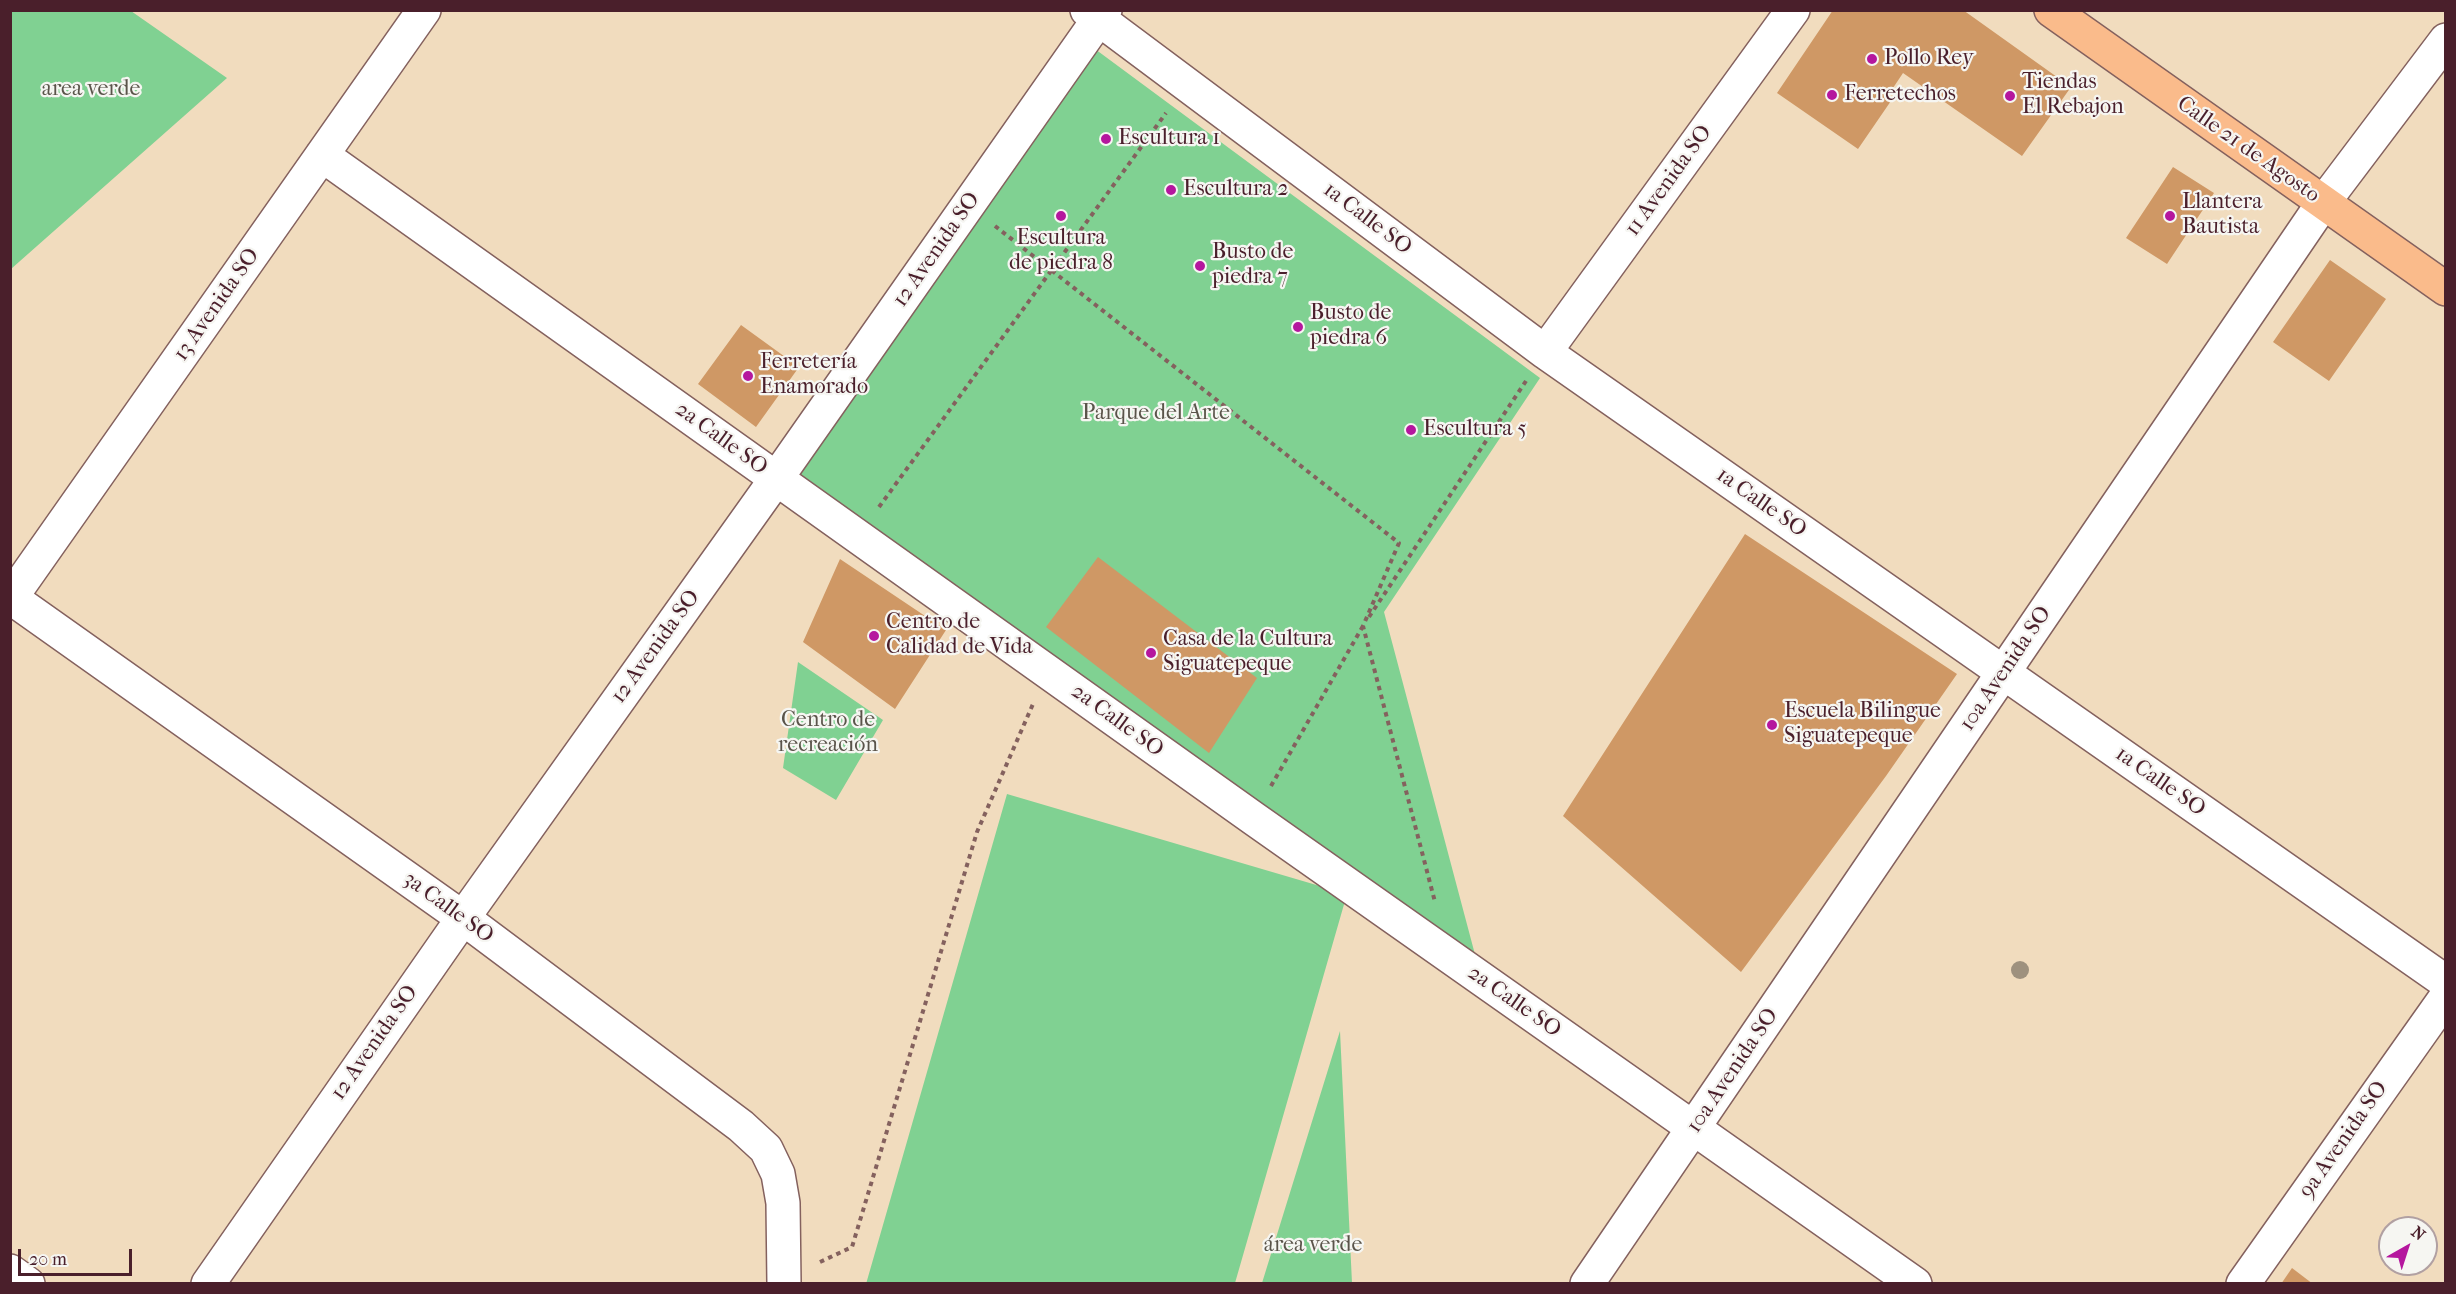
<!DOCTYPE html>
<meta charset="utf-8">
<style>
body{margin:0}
#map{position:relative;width:2456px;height:1294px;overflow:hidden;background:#f1dcbe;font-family:"IM FELL French Canon",serif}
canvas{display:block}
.frame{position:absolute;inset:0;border:12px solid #4a1f2b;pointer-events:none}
.north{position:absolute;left:2378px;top:1216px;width:60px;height:60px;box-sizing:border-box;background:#f6f6f2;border:2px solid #b1a0a2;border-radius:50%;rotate:39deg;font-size:16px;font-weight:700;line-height:24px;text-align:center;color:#4a1f2b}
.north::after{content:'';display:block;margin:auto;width:21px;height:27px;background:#b5179e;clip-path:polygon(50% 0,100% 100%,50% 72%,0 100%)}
.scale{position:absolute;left:18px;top:1249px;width:114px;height:27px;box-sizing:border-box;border:3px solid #4a1f2b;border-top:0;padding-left:8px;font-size:18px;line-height:21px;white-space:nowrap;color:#4a1f2b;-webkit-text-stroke:4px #f6f6f2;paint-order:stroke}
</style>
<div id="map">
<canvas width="2456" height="1294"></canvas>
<div class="frame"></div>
<div class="north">N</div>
<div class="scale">20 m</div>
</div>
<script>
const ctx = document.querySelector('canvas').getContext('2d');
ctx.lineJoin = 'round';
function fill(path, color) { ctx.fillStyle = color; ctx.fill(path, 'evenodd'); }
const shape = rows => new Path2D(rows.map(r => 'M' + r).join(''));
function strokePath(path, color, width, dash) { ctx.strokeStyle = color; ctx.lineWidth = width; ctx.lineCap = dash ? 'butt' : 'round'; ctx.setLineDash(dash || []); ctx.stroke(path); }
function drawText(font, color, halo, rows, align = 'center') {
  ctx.font = font + ' "IM FELL French Canon",serif'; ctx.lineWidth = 4.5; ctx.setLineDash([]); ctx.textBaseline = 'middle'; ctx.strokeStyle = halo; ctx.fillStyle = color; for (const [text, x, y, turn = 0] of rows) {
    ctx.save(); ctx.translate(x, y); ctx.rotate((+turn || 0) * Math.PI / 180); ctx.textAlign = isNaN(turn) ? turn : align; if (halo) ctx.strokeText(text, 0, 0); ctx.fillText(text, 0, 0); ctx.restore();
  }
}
const green = shape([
 [11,10,131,11,227,78,11,269],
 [1095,49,1540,378,1384,612,1477,962,799,475],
 [798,662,883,720,836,800,783,768],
 [1007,794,1347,894,1235,1283,866,1284],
 [1340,1031,1352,1283,1262,1283]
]);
const building = shape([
 [1833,10,1963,10,2071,87,2022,156,1903,73,1887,97,1893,98,1858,149,1777,93],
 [2173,167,2214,193,2167,264,2126,238],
 [2330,260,2386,299,2329,381,2273,342],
 [741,325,799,367,756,427,698,384],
 [1745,534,1957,674,1886,776,1741,972,1563,816],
 [1098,557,1257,678,1209,753,1046,627],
 [840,559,946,630,895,709,803,642],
 [2292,1268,2313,1284,2281,1284]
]);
const path = shape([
 [995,226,1399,543,1363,626,1435,902],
 [879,507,1166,113],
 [1369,617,1526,381],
 [1271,786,1363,626],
 [820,1262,852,1247,977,832,1033,704]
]);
const minor = shape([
 [1087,10,1545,352,2446,982],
 [322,155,1253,818,1915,1284],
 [1545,352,1793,10],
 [10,597,463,918,741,1126,766,1149,778,1174,783,1203,784,1284],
 [10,599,424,10],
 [10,1271,28,1284],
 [208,1284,463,918,776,479,1105,10],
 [1587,1284,2323,203,2446,40],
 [2243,1284,2446,997]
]);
const major = shape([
 [2051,10,2446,289]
]);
const trees = [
 [2020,970]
];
const markers = [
 [1872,59,6,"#b5179e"],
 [1832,95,6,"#b5179e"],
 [2010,96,6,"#b5179e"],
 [1106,139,6,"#b5179e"],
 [1171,190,6,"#b5179e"],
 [1061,216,6,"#b5179e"],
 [2170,216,6,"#b5179e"],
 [1200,266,6,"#b5179e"],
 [1298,327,6,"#b5179e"],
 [748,376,6,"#b5179e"],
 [1411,430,6,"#b5179e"],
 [874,636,6,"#b5179e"],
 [1151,653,6,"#b5179e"],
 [1772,725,6,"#b5179e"]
];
const poiNames = [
 ["Pollo Rey",1884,59],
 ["Tiendas",2022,83],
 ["El Rebajon",2022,108],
 ["Ferretechos",1844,95],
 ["Escultura 1",1118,139],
 ["Escultura 2",1183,190],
 ["Llantera",2182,203],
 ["Bautista",2182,228],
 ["Escultura",1061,239,"center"],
 ["de piedra 8",1061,264,"center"],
 ["Busto de",1212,253],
 ["piedra 7",1212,278],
 ["Busto de",1310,314],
 ["piedra 6",1310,339],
 ["Ferretería",760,363],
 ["Enamorado",760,388],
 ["Escultura 5",1423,430],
 ["Centro de",886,623],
 ["Calidad de Vida",886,648],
 ["Casa de la Cultura",1163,640],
 ["Siguatepeque",1163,665],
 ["Escuela Bilingue",1784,712],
 ["Siguatepeque",1784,737]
];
const parkNames = [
 ["area verde",91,90],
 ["Parque del Arte",1156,414],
 ["Centro de",828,721],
 ["recreación",828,746],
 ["área verde",1313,1246]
];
const streetNames = [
 ["Calle 21 de Agosto",2248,150,35],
 ["11 Avenida SO",1669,181,-54],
 ["1a Calle SO",1367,219,37],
 ["12 Avenida SO",937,250,-55],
 ["13 Avenida SO",217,305,-55],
 ["2a Calle SO",721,439,36],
 ["1a Calle SO",1761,503,35],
 ["12 Avenida SO",656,647,-54],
 ["10a Avenida SO",2006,669,-56],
 ["2a Calle SO",1117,721,36],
 ["1a Calle SO",2160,782,35],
 ["3a Calle SO",448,908,36],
 ["2a Calle SO",1514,1002,35],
 ["12 Avenida SO",375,1043,-55],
 ["10a Avenida SO",1733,1071,-56],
 ["9a Avenida SO",2344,1140,-55]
];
fill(green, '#80d192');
fill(building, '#cf9865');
strokePath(minor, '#84615e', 36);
strokePath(major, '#84615e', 36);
strokePath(path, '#84615e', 4, [4.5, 4.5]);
strokePath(minor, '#fff', 33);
strokePath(major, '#fabb8b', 33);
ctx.fillStyle = '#9e917e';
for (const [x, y] of trees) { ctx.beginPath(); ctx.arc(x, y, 9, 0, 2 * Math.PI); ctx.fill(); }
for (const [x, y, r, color] of markers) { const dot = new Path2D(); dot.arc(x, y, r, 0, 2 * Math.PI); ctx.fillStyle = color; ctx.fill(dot); strokePath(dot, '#f6f6f2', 2); }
drawText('22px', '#4a1f2b', '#f6f6f2', poiNames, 'left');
drawText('22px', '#5a544a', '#f6f6f2', parkNames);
drawText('22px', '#4a1f2b', '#f6f6f2', streetNames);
</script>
